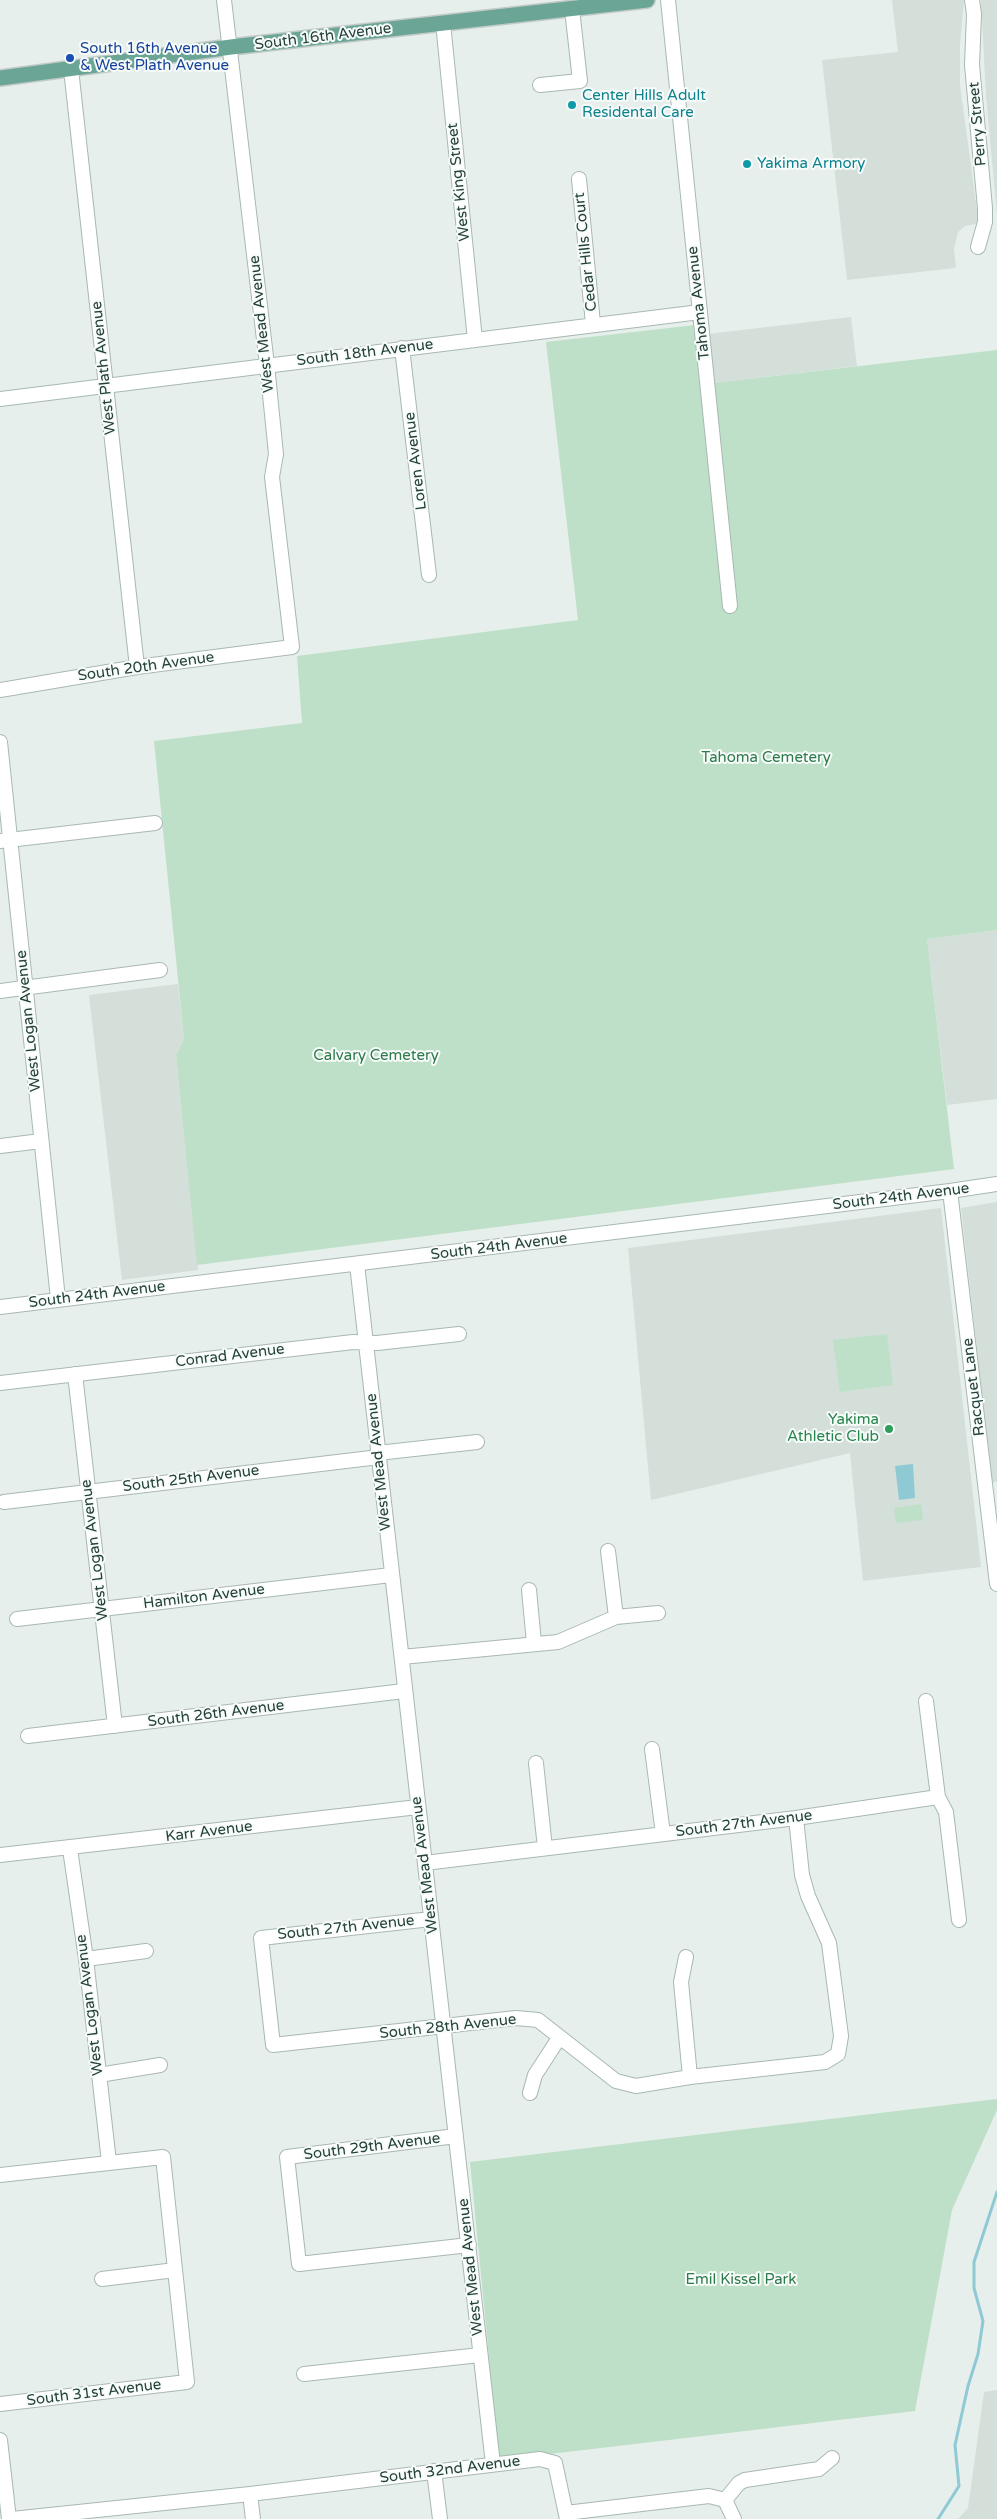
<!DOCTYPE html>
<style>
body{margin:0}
canvas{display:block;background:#e6efeb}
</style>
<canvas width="997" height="2519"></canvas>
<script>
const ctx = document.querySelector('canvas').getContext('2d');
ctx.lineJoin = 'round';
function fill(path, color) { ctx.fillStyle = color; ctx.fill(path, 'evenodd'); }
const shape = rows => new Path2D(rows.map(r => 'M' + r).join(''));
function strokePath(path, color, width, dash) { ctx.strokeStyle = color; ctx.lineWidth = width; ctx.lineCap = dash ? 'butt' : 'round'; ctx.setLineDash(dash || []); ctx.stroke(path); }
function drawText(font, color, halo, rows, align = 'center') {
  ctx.font = font + ' "Varela Round",sans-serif'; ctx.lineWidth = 4; ctx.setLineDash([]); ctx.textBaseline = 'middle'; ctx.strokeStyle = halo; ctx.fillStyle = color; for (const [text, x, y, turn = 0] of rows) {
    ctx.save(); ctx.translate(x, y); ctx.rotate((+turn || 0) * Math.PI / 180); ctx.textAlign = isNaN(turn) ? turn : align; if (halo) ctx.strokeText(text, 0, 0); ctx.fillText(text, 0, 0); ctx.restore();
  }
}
const built = shape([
 [892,0,964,0,960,45,960,85,978,218,976,224,965,226,958,232,954,249,956,268,847,280,822,60,898,52],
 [981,0,997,0,997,215,986,96],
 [851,317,857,366,714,383,708,334],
 [997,930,997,1099,947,1105,927,939],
 [178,984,184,1039,176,1055,198,1270,122,1280,89,995],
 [997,1202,997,1482,992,1482,961,1208],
 [941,1208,981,1567,863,1581,850,1453,651,1500,628,1248],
 [997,2390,997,2519,958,2519,968,2508,984,2392]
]);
const green = shape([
 [695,325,714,383,997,350,997,930,927,939,954,1169,197,1265,176,1055,184,1039,154,741,302,723,297,656,578,620,546,342],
 [887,1334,893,1385,840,1392,833,1340],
 [921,1504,923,1520,896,1523,894,1508],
 [997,2099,997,2110,952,2210,915,2411,499,2460,470,2162]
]);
const water = shape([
 [913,1464,915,1498,899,1500,895,1466]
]);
const stream = shape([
 [938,2519,959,2486,955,2445,968,2386,978,2354,983,2321,974,2288,974,2262,997,2192]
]);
const minor = shape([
 [668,0,730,606],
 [972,0,974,14,972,65,985,208,985,222,978,247],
 [443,23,475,340],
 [71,69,137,667],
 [540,85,580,81,572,9],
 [579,179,593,324],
 [402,348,429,575],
 [0,399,700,312],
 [0,690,137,667,292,647,272,477,276,454,267,365,224,0],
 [0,742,58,1299],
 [0,841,155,823],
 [0,991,160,970],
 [0,1146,41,1141],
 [950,1191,997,1584],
 [357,1264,493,2464],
 [0,1307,950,1191,997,1184],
 [75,1374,115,1726],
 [0,1383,353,1342,377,1343,459,1334],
 [378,1453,477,1442],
 [4,1502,379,1457],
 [608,1551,616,1617],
 [529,1590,534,1643],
 [17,1619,391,1575],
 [402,1657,558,1642,616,1617,658,1613],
 [926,1701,938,1797],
 [28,1736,404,1691],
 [652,1749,663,1834],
 [536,1763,545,1848],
 [70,1849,86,1959,109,2162],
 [0,1855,418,1807],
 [425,1863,796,1818,938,1797,946,1812,959,1920],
 [431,1919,261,1938,273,2045,516,2018,538,2020,616,2081,636,2086,690,2077,825,2062,838,2054,841,2036,829,1943,808,1896,802,1875,796,1818],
 [686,1957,681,1982,690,2077],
 [86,1959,146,1951],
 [99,2075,160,2065],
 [530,2093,535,2075,559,2038],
 [456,2136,287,2157,299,2264,469,2245],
 [0,2175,163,2157,187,2382,0,2404],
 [102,2279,175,2270],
 [304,2374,480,2355],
 [0,2440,9,2519],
 [434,2471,440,2519],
 [250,2494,253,2519],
 [725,2500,734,2519],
 [566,2513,709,2496,725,2500,739,2483,745,2480,819,2469,832,2458],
 [12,2519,250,2494,540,2459,555,2463,567,2519]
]);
const major = shape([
 [0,78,231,47,647,0]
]);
const markers = [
 [70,58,5,"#1a4fb4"],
 [572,105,5,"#0f9aa8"],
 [747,164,5,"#0f9aa8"],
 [889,1429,5,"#2e9e5b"]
];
const streetNames = [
 ["South 16th Avenue",323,37,-7],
 ["Perry Street",978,124,-95],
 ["West King Street",459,182,-96],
 ["Cedar Hills Court",586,252,-96],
 ["Tahoma Avenue",699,303,-96],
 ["West Mead Avenue",262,324,-96],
 ["South 18th Avenue",365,353,-7],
 ["West Plath Avenue",104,368,-96],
 ["Loren Avenue",416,461,-97],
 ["South 20th Avenue",146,667,-8],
 ["West Logan Avenue",29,1021,-96],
 ["South 24th Avenue",901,1197,-7],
 ["South 24th Avenue",499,1247,-7],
 ["South 24th Avenue",97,1295,-7],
 ["Conrad Avenue",230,1356,-7],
 ["Racquet Lane",974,1387,-97],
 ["West Mead Avenue",379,1462,-96],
 ["South 25th Avenue",191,1479,-7],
 ["West Logan Avenue",95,1550,-97],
 ["Hamilton Avenue",204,1597,-7],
 ["South 26th Avenue",216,1714,-7],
 ["South 27th Avenue",744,1824,-7],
 ["Karr Avenue",209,1832,-7],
 ["West Mead Avenue",425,1865,-97],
 ["South 27th Avenue",346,1928,-6],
 ["West Logan Avenue",90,2005,-97],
 ["South 28th Avenue",448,2027,-6],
 ["South 29th Avenue",372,2147,-7],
 ["West Mead Avenue",471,2267,-96],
 ["South 31st Avenue",94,2393,-7],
 ["South 32nd Avenue",450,2470,-7]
];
const transitNames = [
 ["South 16th Avenue",80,49],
 ["& West Plath Avenue",80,66]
];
const cultureNames = [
 ["Center Hills Adult",582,96],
 ["Residental Care",582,113],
 ["Yakima Armory",757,164]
];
const parkNames = [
 ["Tahoma Cemetery",766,758],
 ["Calvary Cemetery",376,1056],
 ["Emil Kissel Park",741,2280]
];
const leisureNames = [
 ["Yakima",879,1420],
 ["Athletic Club",879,1437]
];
fill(built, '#d4dfda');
fill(green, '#bfe0c8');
fill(water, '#8ec9d4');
strokePath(stream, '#8ec9d4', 3);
strokePath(minor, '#a8b8b2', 16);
strokePath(major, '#c2cac8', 18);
strokePath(minor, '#fff', 14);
strokePath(major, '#6aa596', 15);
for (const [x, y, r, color] of markers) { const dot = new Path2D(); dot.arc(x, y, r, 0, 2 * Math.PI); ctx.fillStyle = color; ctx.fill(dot); strokePath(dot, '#f7fbf9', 2); }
drawText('15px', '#24423a', '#f7fbf9', streetNames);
drawText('15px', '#164399', '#f7fbf9', transitNames, 'left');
drawText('15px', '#0d838f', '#f7fbf9', cultureNames, 'left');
drawText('15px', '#2d7a4b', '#f7fbf9', parkNames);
drawText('15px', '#27864d', '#f7fbf9', leisureNames, 'right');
</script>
